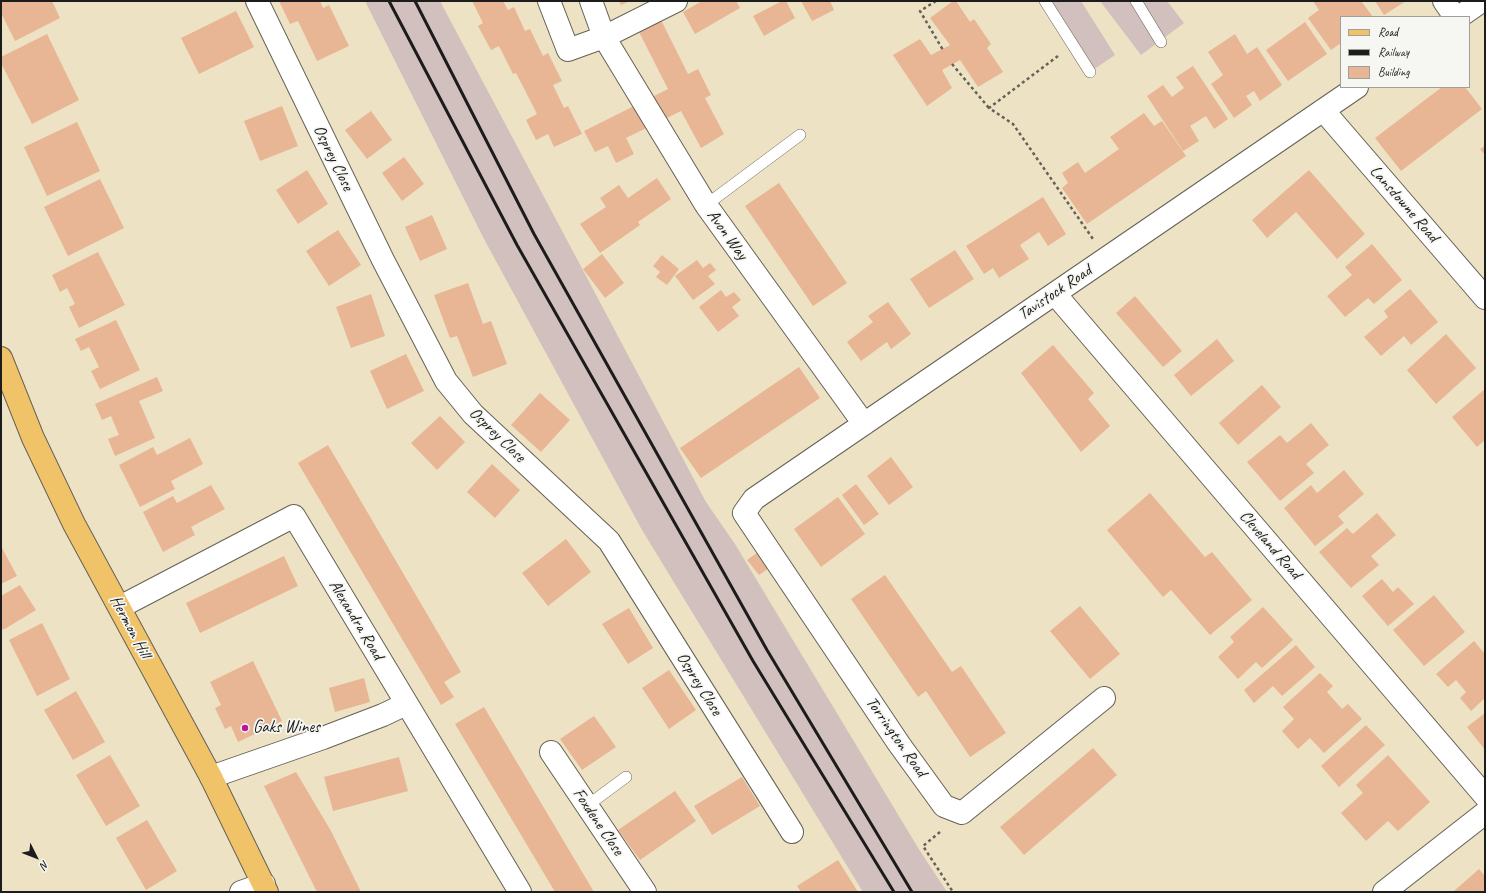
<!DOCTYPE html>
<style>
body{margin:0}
#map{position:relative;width:1486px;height:893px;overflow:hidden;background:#ede2c3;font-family:Caveat,sans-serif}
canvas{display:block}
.frame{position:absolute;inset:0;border:2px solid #1c1c1c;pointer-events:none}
.legend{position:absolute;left:1340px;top:16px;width:130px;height:72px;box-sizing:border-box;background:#f6f6f2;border:1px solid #9f9f9c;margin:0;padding:5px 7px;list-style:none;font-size:12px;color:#1c1c1c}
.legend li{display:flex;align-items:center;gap:8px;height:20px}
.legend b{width:20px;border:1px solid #9f9f9c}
.north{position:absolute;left:16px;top:837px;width:40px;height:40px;-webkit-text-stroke:3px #f6f6f2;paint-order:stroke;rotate:132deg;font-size:11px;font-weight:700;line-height:16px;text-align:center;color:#1c1c1c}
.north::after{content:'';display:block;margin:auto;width:14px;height:18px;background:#1c1c1c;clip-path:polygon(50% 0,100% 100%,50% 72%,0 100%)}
</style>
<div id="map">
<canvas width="1486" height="893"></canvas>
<div class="frame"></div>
<ul class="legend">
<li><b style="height:5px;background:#f1c369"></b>Road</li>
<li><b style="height:5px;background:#1c1c1c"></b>Railway</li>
<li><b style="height:11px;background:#e8b694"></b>Building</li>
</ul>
<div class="north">N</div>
</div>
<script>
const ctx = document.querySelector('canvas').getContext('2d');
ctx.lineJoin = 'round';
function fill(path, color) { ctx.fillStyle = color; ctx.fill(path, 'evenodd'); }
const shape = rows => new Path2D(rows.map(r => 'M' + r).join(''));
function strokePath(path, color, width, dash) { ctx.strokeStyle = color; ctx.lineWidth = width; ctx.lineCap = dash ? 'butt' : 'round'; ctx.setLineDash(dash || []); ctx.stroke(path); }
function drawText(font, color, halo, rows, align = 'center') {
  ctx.font = font + ' Caveat,sans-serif'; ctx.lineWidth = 3.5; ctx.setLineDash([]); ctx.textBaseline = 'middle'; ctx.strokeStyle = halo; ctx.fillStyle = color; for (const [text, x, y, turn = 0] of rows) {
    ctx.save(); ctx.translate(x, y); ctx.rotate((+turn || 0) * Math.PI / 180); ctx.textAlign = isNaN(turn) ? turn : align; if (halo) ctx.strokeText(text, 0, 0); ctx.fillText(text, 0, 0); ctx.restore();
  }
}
const industrial = shape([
 [365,1,440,1,706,502,735,544,920,851,947,892,863,892,642,530,484,239],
 [1045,1,1081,1,1115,55,1090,72],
 [1100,1,1167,1,1184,23,1141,55]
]);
const building = shape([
 [1,1,52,1,60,18,15,41,1,13],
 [279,1,320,1,323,8,329,5,349,46,317,61,298,21,290,24],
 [472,1,503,1,508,10,514,7,525,31,530,29,543,56,548,53,562,81,553,85,564,108,568,106,582,134,554,147,548,134,536,140,526,120,537,114,516,73,513,74,499,46,491,50,478,26,483,23],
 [619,1,630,1,621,5],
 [702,1,736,1,740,8,695,34,683,12],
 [782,1,786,1,795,18,764,36,753,16],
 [801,1,830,1,834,10,812,21],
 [953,1,956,1,970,22,974,19,991,44,987,48,1003,72,978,87,960,60,942,70,952,88,927,106,893,55,920,39,931,55,950,45,930,18],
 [1313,1,1361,1,1373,17,1341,17,1341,43,1331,50,1308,18,1319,10],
 [1375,1,1406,1,1384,15],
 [236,11,254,47,199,74,181,38],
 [661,20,688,74,698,69,711,95,705,98,724,134,701,148,681,111,626,138,634,154,616,163,608,146,595,152,584,131,668,89,639,32],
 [1305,22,1327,54,1288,81,1266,50],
 [47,34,79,100,32,124,1,63,1,57],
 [1235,34,1247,54,1257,47,1282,85,1260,101,1254,91,1246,96,1252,105,1234,118,1211,84,1223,75,1208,52],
 [1193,66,1228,119,1214,129,1206,116,1190,126,1199,141,1183,151,1147,96,1163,85,1172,97,1184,88,1176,77],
 [1442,87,1465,87,1482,109,1401,171,1375,138],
 [282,106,298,146,260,161,244,121],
 [371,111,392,140,367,159,345,130],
 [1144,113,1154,126,1162,121,1186,156,1087,224,1062,188,1068,183,1062,173,1078,162,1085,173,1119,149,1110,137],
 [77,122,100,171,47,196,24,147],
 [1485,146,1485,155,1480,149],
 [404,157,424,184,402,201,382,173],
 [307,170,328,204,298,224,276,190],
 [1309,170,1365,234,1337,259,1296,212,1267,238,1252,220],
 [657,178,671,199,638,222,640,225,600,253,580,224,606,207,600,198,619,185,628,198],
 [100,179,124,228,68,256,44,207],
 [779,183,847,283,813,306,745,206],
 [1043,197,1066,234,1048,246,1039,232,1020,245,1029,259,999,278,993,268,984,274,966,246],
 [432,215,447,249,420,261,405,227],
 [338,230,361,265,329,286,306,251],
 [1372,244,1402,280,1374,304,1368,298,1345,317,1327,296,1352,275,1345,267],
 [955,250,974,279,929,308,910,279],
 [98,252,125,305,79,328,69,307,75,304,67,288,60,292,52,275],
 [602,254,624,283,605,298,583,269],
 [662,255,679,269,667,285,656,277,660,272,653,266],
 [697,260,703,268,710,263,716,270,708,276,715,284,693,300,675,276],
 [468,283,483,324,491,321,507,364,473,377,457,336,450,338,434,295],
 [1410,289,1438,322,1411,345,1404,336,1381,356,1364,337,1388,317,1384,311],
 [721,290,726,297,734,292,741,300,732,307,739,316,718,332,699,307],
 [371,294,385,336,351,348,336,307],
 [1135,296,1182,351,1163,367,1116,313],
 [888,302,911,334,891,349,887,342,861,361,847,342,873,322,868,316],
 [116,320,140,370,100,389,91,371,99,367,89,347,81,351,75,339],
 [1446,334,1476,368,1436,404,1407,370],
 [1217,339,1234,361,1191,396,1174,375],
 [1053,345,1094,393,1088,399,1110,426,1081,452,1021,373],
 [406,354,424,391,387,409,370,371],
 [799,367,820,398,701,478,680,448],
 [157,377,163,391,139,401,155,438,115,456,108,439,119,435,111,416,102,420,95,404],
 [1262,385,1281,407,1238,445,1219,423],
 [1485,389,1485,440,1477,447,1452,417],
 [540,393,570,420,541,452,511,425],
 [440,416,465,442,437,470,411,443],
 [1311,423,1329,445,1306,464,1314,473,1280,501,1247,462,1280,435,1287,443],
 [190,438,203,464,171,481,175,489,140,507,119,465,153,447,157,455],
 [328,445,461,672,444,682,454,697,441,705,298,463],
 [891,457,913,487,889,505,867,476],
 [492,464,520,490,495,518,467,492],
 [1344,470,1364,494,1338,516,1344,523,1315,546,1284,508,1311,485,1317,493],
 [856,484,879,514,864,525,842,495],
 [211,485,225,509,191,527,195,535,163,552,143,512,173,496,177,503],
 [1150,493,1205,557,1212,552,1252,600,1210,635,1171,590,1163,597,1107,530],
 [838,497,865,534,821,567,794,529],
 [1377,513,1396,535,1371,556,1379,565,1351,588,1319,552,1347,528,1353,534],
 [566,539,591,572,548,606,522,573],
 [1,546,17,576,1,584],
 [758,552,769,568,759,575,747,560],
 [284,556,298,586,200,633,186,603],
 [885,575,952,672,961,666,1006,733,970,757,926,691,918,697,851,599],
 [1382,579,1393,592,1398,587,1414,604,1388,626,1362,596],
 [20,585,36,610,3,630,1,626,1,596],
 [1434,595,1465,632,1424,666,1393,630],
 [1080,606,1120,654,1090,679,1050,631],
 [1263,607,1293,640,1262,668,1256,662,1238,679,1218,657,1234,642,1230,637],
 [629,608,653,648,628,664,602,624],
 [42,623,70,679,37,696,9,640],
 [1474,641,1485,654,1485,698,1471,711,1460,698,1466,692,1456,680,1448,687,1436,674],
 [1296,645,1315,667,1282,696,1273,686,1254,703,1244,690],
 [253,661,282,721,238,742,231,726,225,729,215,708,221,705,210,682],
 [669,670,696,710,669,729,642,688],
 [1320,673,1333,686,1327,692,1342,709,1348,704,1362,719,1324,753,1310,738,1298,749,1282,731,1294,719,1283,707],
 [364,678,370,702,335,712,329,688],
 [76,691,105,742,73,760,44,710],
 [484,707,594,892,555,892,455,724],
 [1485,713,1485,750,1467,727],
 [594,716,616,747,582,770,560,739],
 [1366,725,1385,745,1339,787,1321,766],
 [1093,748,1117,775,1024,855,1000,827],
 [110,755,140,806,106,826,76,775],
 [1388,755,1430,802,1398,831,1388,821,1366,841,1341,813,1363,793,1356,785],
 [399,757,408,791,333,811,324,777],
 [296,772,331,831,361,892,317,892,264,786],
 [742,777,760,806,712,835,694,806],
 [675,791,696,821,640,860,618,830],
 [147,820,177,871,146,890,116,838],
 [838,860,858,892,801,892,797,886],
 [1479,869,1485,876,1485,892,1455,892,1454,891]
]);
const path = shape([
 [936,1,920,11,943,50],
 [1058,56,989,108,1013,124,1093,239],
 [952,64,989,108],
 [940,832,923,846,953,892]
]);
const service = shape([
 [1045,1,1090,72],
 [1136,1,1161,42],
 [706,205,800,135],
 [588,805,626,777]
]);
const minor = shape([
 [257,1,383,260,446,381,473,414,609,541,792,832],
 [549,1,568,50,604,37,591,1],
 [676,1,604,37,706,205,864,424],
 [1444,1,1455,17],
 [1459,17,1482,1],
 [1323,110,1485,298],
 [1055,294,1485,796],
 [120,607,294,516,520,892],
 [1104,698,962,813,944,806,899,744,744,513,754,499,1357,87],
 [551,752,645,892],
 [211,777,323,738,383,715,406,704],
 [241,892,264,884],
 [1384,892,1485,813]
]);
const primary = shape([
 [1,358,33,438,74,524,211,777,267,892]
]);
const rail = shape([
 [389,1,517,245,753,661,894,892],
 [415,1,534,234,767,650,912,892]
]);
const markers = [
 [245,728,4,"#b5179e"]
];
const streetNames = [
 ["Osprey Close",333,158,64],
 ["Lansdowne Road",1404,204,49],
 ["Avon Way",727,235,54],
 ["Tavistock Road",1055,293,-34],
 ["Osprey Close",497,435,44],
 ["Cleveland Road",1270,545,49],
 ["Alexandra Road",356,620,59],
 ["Hermon Hill",130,627,62],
 ["Osprey Close",699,684,58],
 ["Torrington Road",896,737,55],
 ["Foxdene Close",598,822,56]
];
const poiNames = [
 ["Gaks Wines",253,728]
];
fill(industrial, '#d1c0bd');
fill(building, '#e8b694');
strokePath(service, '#656156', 12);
strokePath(minor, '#656156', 24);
strokePath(primary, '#656156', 24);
strokePath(path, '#656156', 2.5, [3, 3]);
strokePath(service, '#fff', 11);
strokePath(minor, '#fff', 22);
strokePath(primary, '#f1c369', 22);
strokePath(rail, '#1c1c1c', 3);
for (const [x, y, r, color] of markers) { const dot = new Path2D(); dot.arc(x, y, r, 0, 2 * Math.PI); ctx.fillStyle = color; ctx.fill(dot); strokePath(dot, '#f6f6f2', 1.5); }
drawText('17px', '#1c1c1c', '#f6f6f2', streetNames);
drawText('17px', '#1c1c1c', '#f6f6f2', poiNames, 'left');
</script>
